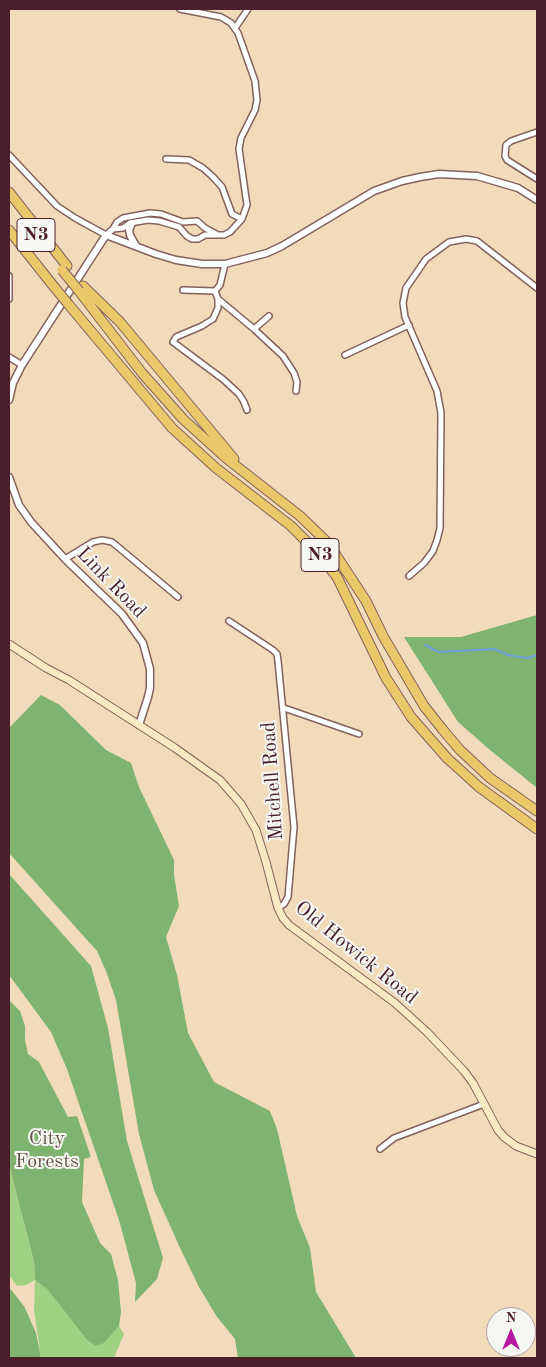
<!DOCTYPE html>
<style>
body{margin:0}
#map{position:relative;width:546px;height:1367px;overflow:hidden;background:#f1dbbb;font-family:"Old Standard TT",serif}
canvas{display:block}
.frame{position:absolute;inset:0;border:10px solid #4a1f2b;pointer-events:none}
.north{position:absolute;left:486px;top:1307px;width:50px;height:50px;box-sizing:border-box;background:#f6f6f2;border:1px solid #b1a0a2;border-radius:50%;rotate:0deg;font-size:14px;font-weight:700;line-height:20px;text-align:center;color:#4a1f2b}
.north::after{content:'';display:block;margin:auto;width:18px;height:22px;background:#b5179e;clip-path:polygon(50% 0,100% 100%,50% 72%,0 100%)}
</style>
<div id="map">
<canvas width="546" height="1367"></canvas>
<div class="frame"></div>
<div class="north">N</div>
</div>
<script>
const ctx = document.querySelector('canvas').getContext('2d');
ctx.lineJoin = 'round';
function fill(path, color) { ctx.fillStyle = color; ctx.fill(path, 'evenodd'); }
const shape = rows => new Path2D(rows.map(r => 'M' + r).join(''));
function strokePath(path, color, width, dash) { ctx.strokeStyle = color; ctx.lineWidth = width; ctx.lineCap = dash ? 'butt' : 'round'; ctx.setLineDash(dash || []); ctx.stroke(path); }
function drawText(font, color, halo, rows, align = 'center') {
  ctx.font = font + ' "Old Standard TT",serif'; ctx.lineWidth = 4; ctx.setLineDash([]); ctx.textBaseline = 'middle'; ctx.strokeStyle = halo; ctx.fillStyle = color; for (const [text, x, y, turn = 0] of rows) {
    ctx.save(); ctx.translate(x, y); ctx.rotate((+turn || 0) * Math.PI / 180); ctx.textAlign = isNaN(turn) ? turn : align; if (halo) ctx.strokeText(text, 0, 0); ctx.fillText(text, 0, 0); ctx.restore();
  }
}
const green = shape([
 [9,1164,34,1263,35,1280,47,1289,87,1340,95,1346,119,1326,124,1334,114,1358,41,1358,34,1310,35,1280,26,1285,17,1286,9,1275]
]);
const forest = shape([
 [537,615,537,788,490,750,458,722,404,637,461,637],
 [41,695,60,705,106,750,131,763,139,787,174,860,174,875,179,906,166,937,177,975,188,1033,214,1082,270,1111,277,1129,297,1216,310,1248,316,1292,356,1358,238,1358,235,1339,217,1317,199,1287,181,1250,154,1190,139,1134,116,1000,106,971,97,951,9,853,9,728],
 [9,874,91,966,108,1028,127,1141,163,1258,157,1279,135,1302,136,1283,119,1220,67,1069,51,1032,9,975],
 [9,1000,20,1011,25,1026,25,1040,28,1054,39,1062,68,1117,77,1116,91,1157,84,1159,82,1202,100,1243,111,1254,118,1280,121,1312,119,1326,104,1343,95,1346,87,1340,47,1289,35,1280,34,1262,9,1164],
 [9,1287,24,1306,36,1333,41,1358,9,1358]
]);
const stream = shape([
 [425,645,439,652,494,649,508,655,528,658,537,655]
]);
const minor = shape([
 [235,28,248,9],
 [537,132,511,141,506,145,505,156,507,160,537,179],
 [9,155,57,206,75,218,106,235,113,229,123,228,130,223,148,220,159,221,179,227,187,236,192,239,198,239,205,235,224,235,230,232,242,219,247,205,239,149,241,138,255,110,257,100,255,81,238,33,231,23,221,17,180,9],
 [166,159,189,160,203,168,213,177,222,187,232,214,242,219],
 [113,229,117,222,123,218,150,213,161,214,183,222,197,221,205,228,216,234],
 [9,276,9,299],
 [183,290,215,291,220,285,225,264],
 [215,291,218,299,218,308,213,319,202,326,176,337,173,342,224,380,239,394,244,402,247,410],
 [218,299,254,329,283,356,294,373,297,382,296,391],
 [254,329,269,316],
 [345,355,409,325],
 [9,357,22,365],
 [65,559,93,542,102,540,112,542,178,597],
 [409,576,424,563,433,551,437,540,440,528,441,413,437,391,405,317,403,303,406,288,426,259,449,242,466,239,477,241,537,288],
 [229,621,273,650,277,654,278,661,294,827,288,897,284,904,278,908],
 [284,708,359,734],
 [380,1149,394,1138,484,1104]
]);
const tertiary = shape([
 [132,223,129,230,130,235,136,246],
 [9,400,13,383,22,365,106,235,156,254,176,260,202,264,225,264,267,253,282,246,374,191,402,181,420,177,439,174,477,176,518,188,537,200],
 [9,477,19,505,31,522,65,559,122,614,143,643,150,669,150,688,148,697,139,725]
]);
const secondary = shape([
 [9,644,46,668,69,680,175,748,220,780,241,804,256,830,266,862,278,908,283,918,289,925,395,1003,427,1032,464,1071,473,1083,498,1130,504,1137,516,1146,537,1154]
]);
const motorway = shape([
 [9,192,67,266],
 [9,230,51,283],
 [83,286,120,322,234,459],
 [79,291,142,373,183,419,226,458,300,516,328,543,366,601,383,636,424,706,443,730,460,750,490,778,537,811],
 [69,305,172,428,216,468,291,526,318,553,337,577,386,678,411,717,447,758,479,787,537,829]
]);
const motorwayBridge = shape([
 [62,270,79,291],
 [51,283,69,305]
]);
const shields = [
 [36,235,38],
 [320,555,38]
];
const shieldNames = [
 ["N3",36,235],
 ["N3",320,555]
];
const streetNames = [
 ["Link Road",111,583,46],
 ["Mitchell Road",273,781,-94],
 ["Old Howick Road",356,953,39]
];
const parkNames = [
 ["City",47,1139],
 ["Forests",47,1162]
];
fill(green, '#9ed282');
fill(forest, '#7eb470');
strokePath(stream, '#6ca2d9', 2);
strokePath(minor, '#84615d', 8);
strokePath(tertiary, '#84615d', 9);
strokePath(secondary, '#84615d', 9);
strokePath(motorway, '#84615d', 11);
strokePath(minor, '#fff', 5);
strokePath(tertiary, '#fff', 6);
strokePath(secondary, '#f7e9c3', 7);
strokePath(motorway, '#eac769', 9);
strokePath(motorwayBridge, '#84615d', 11, []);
strokePath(motorwayBridge, '#eac769', 9);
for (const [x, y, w] of shields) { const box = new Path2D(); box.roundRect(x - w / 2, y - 16.5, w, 33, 4); ctx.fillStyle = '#f6f6f2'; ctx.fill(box); strokePath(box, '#4a1f2b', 1); }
drawText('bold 19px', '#4a1f2b', null, shieldNames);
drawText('20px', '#4a1f2b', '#f6f6f2', streetNames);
drawText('20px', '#635545', '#f6f6f2', parkNames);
</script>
